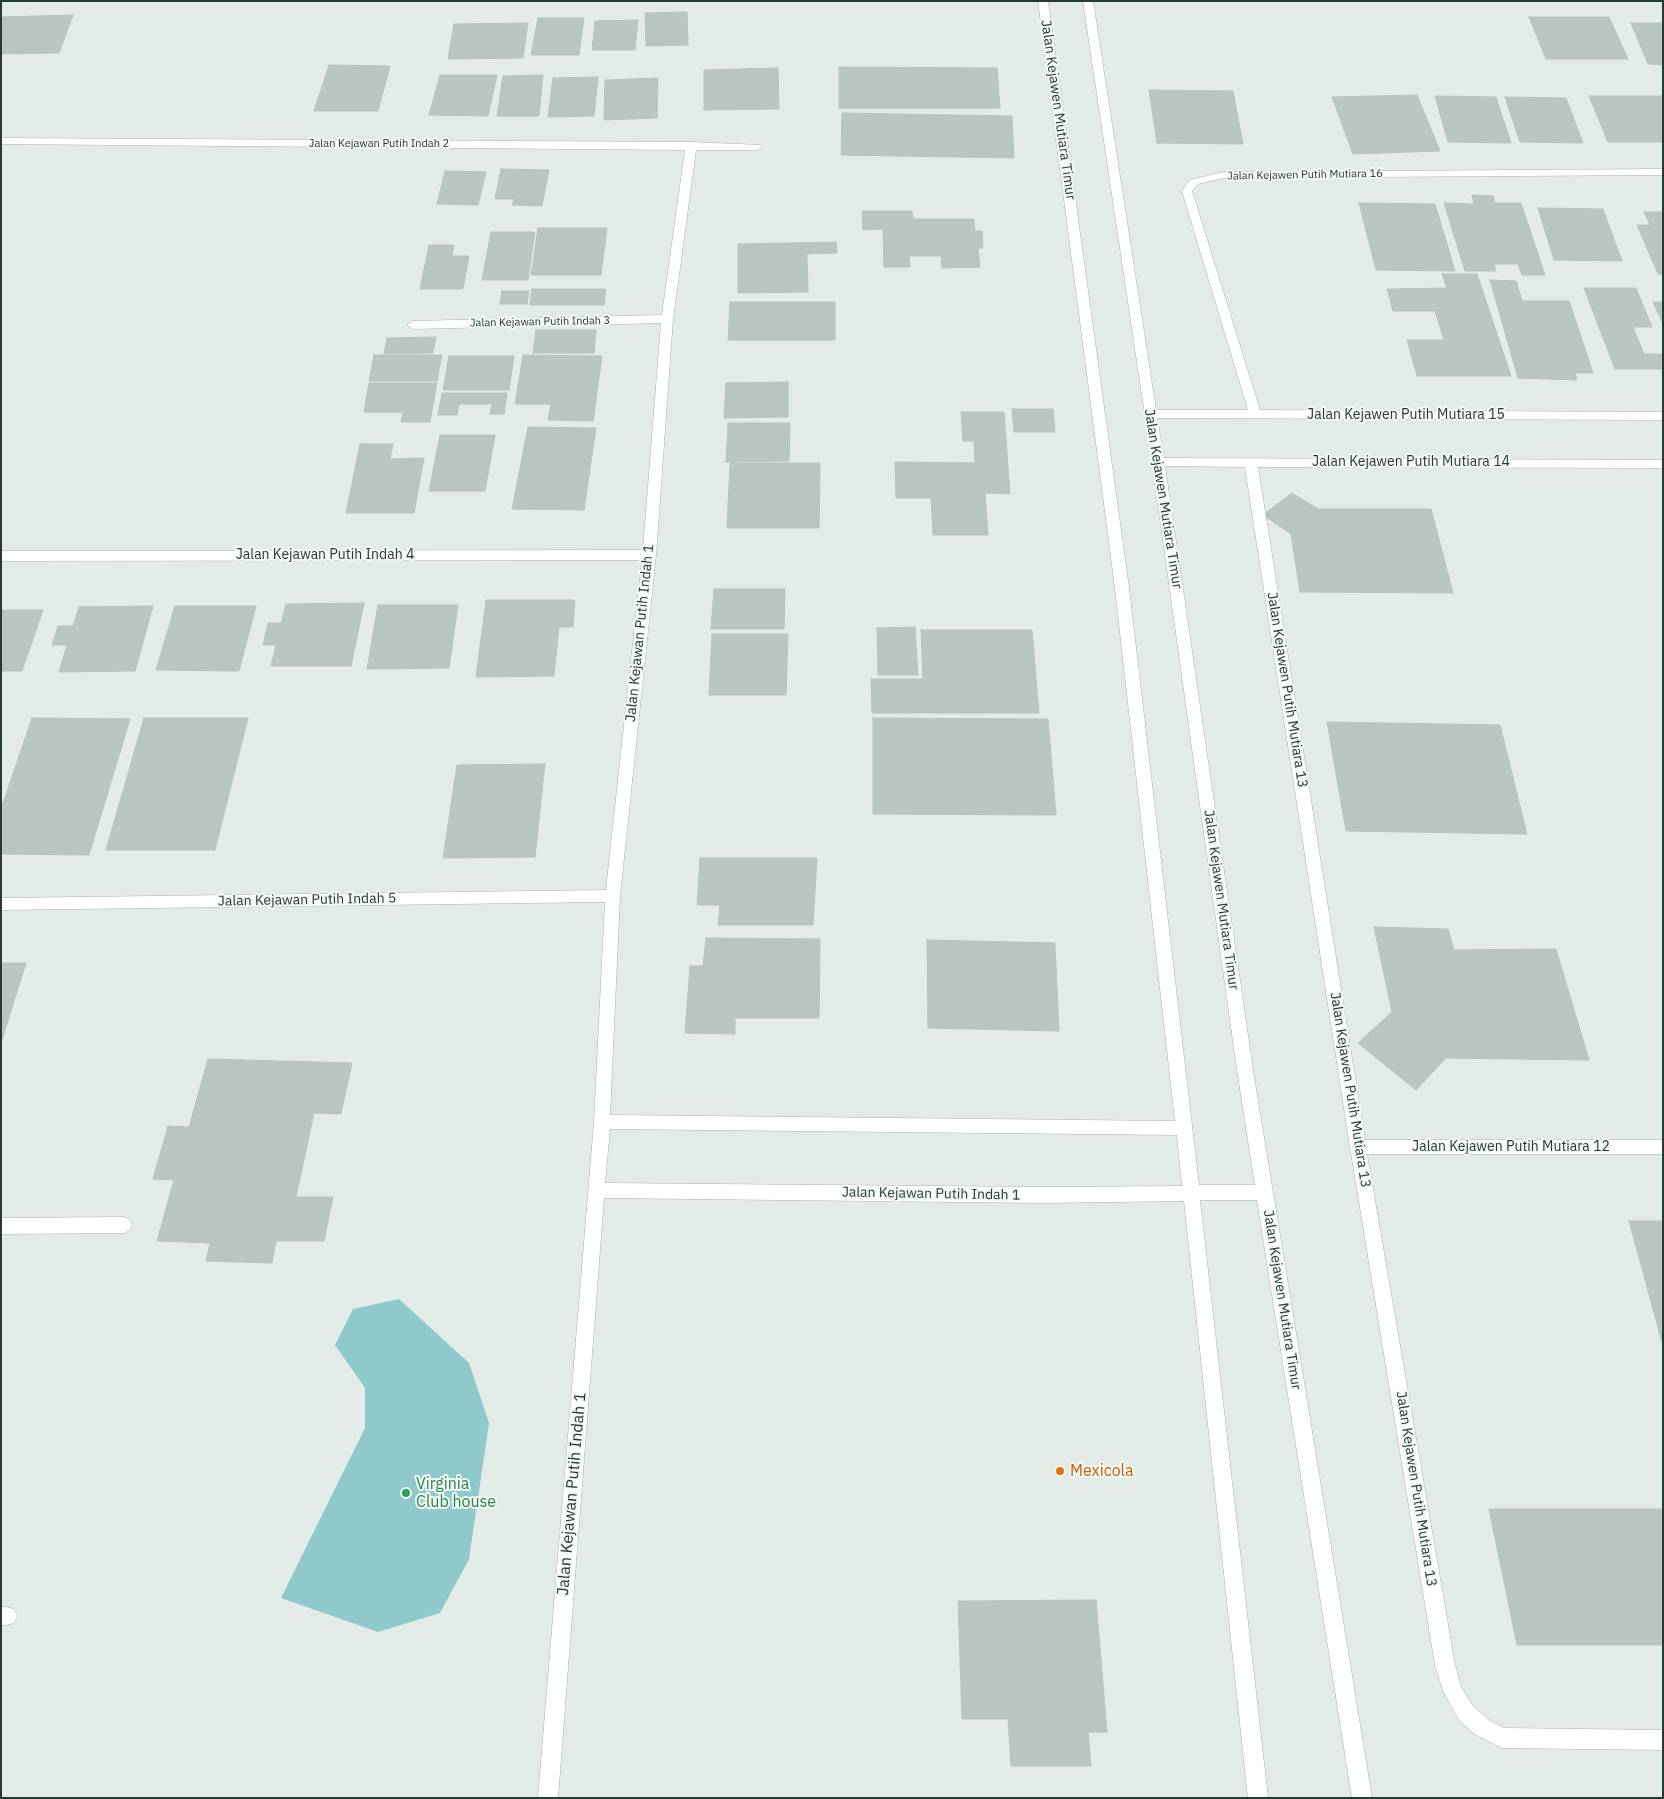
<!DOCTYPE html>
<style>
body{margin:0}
#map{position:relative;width:1664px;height:1799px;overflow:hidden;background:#e3ebe6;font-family:"IBM Plex Sans",sans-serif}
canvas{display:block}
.frame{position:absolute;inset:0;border:2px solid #243b32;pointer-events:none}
</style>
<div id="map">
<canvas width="1664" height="1799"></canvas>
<div class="frame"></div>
</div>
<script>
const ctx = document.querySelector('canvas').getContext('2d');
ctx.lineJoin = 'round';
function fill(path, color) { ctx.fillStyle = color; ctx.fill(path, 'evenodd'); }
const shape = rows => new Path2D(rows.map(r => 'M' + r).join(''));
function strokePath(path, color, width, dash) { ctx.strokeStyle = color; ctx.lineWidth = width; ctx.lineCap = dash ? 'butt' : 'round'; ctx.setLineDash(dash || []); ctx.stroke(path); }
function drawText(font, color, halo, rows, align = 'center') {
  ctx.font = font + ' "IBM Plex Sans",sans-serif'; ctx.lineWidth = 4; ctx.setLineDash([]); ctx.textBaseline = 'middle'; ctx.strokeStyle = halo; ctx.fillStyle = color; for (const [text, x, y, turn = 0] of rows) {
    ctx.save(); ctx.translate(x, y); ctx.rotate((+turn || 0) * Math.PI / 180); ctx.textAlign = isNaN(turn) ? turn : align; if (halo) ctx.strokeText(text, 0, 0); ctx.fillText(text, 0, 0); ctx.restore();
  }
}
const water = shape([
 [399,1299,469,1363,489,1423,469,1559,440,1613,378,1632,281,1598,365,1428,365,1388,335,1345,353,1309]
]);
const building = shape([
 [687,12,688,45,646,46,645,13,687,12],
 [73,15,59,53,1,54,2,17,73,15],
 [1529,17,1609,17,1628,59,1546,59,1529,17],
 [538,18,584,18,579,55,531,55,538,18],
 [638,20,635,50,592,50,595,21,638,20],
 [528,23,523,58,448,59,454,24,528,23],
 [1631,23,1663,23,1663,65,1648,64,1631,23],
 [329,65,390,66,378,111,314,111,329,65],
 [839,67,997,68,1000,108,839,108,839,67],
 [778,68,779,109,704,110,704,70,778,68],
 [440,75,497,75,488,116,429,115,440,75],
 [543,75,539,116,497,116,503,76,543,75],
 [598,77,594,116,548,117,553,78,598,77],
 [658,78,657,118,604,120,605,80,658,78],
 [1149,90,1233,91,1243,144,1157,143,1149,90],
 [1417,95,1440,151,1353,154,1332,97,1417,95],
 [1435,96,1496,97,1511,143,1448,142,1435,96],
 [1589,96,1663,96,1663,142,1608,142,1589,96],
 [1505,97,1566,98,1583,143,1520,142,1505,97],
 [842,113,1012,116,1014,158,841,155,842,113],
 [501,169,549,170,542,206,512,205,514,199,495,199,501,169],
 [445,171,486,172,478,205,437,204,445,171],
 [1472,195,1493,196,1495,203,1521,203,1545,275,1522,275,1518,264,1494,264,1496,271,1465,271,1444,203,1474,204,1472,195],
 [1359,203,1435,204,1455,271,1376,270,1359,203],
 [1538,208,1603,209,1622,261,1554,260,1538,208],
 [862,211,912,211,913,219,974,219,975,231,982,231,983,248,978,248,980,267,942,268,941,256,909,256,910,267,884,267,883,229,863,230,862,211],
 [1644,212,1663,212,1663,274,1658,274,1637,225,1650,225,1644,212],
 [538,228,607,228,601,275,531,275,538,228],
 [491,232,535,232,528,280,482,280,491,232],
 [836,242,837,253,807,254,808,292,738,293,738,244,836,242],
 [429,245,454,245,452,256,469,256,463,289,420,289,429,245],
 [1442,274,1477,274,1511,376,1417,376,1407,340,1444,340,1435,311,1393,311,1387,289,1447,288,1442,274],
 [1490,280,1516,281,1522,301,1569,301,1593,373,1575,373,1577,380,1518,378,1490,280],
 [1584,288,1636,288,1652,327,1633,327,1644,354,1663,354,1663,369,1615,369,1584,288],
 [532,289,606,289,604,305,530,305,532,289],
 [502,291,529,291,527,304,500,304,502,291],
 [730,302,835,302,835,340,728,340,730,302],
 [1653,302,1663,302,1663,324,1653,302],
 [536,330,596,330,594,353,533,353,536,330],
 [436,337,433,353,384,354,387,338,436,337],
 [374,355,442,355,437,381,369,381,374,355],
 [523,355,602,356,593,421,548,420,551,404,515,404,523,355],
 [449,356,514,356,509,390,443,390,449,356],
 [788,382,788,417,724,418,726,383,788,382],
 [369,383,437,383,430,422,401,422,403,412,364,412,369,383],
 [442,393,507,393,504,414,490,414,492,404,459,404,457,415,438,415,442,393],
 [1012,409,1053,409,1055,432,1014,432,1012,409],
 [961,412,1004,412,1010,494,985,493,988,535,933,535,931,498,896,498,895,462,975,463,974,441,963,441,961,412],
 [728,423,790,423,789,461,726,462,728,423],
 [528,427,596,428,584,510,512,509,528,427],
 [440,435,495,435,485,491,429,491,440,435],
 [360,444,393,444,390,459,424,458,414,513,346,513,360,444],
 [730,463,820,463,819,528,727,528,730,463],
 [1292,493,1318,509,1431,509,1453,593,1300,592,1291,534,1263,515,1292,493],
 [714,589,785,589,784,629,711,629,714,589],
 [486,600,575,600,573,627,559,627,554,676,476,677,486,600],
 [364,603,351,666,271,666,276,645,263,645,268,623,281,623,286,604,364,603],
 [378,605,458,605,449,668,367,669,378,605],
 [153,606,135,671,59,672,67,645,52,645,58,626,73,626,79,607,153,606],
 [175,606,256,606,239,671,156,670,175,606],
 [1,610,43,610,22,671,1,671,1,610],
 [915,627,918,675,878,675,877,628,915,627],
 [921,630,1032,630,1039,713,872,713,871,679,923,679,921,630],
 [712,634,788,634,786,695,709,695,712,634],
 [32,718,130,719,89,855,1,854,1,809,32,718],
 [144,718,248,718,215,850,106,850,144,718],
 [873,718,1048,719,1056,815,873,814,873,718],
 [1327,722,1500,725,1527,834,1346,831,1327,722],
 [545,764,535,857,443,858,457,765,545,764],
 [700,858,817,858,813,925,718,925,720,905,697,905,700,858],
 [1374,927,1448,929,1454,950,1556,949,1589,1060,1446,1058,1416,1090,1358,1043,1392,1012,1374,927],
 [706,938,820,939,819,1018,735,1018,735,1034,685,1033,690,966,703,966,706,938],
 [927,940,1055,943,1059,1031,928,1028,927,940],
 [1,963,26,963,1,1043,1,963],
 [208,1059,352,1063,341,1114,314,1113,296,1197,333,1197,324,1241,276,1241,272,1263,206,1261,210,1243,157,1241,174,1180,153,1179,168,1126,189,1127,208,1059],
 [1629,1221,1663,1221,1663,1346,1629,1221],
 [1489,1509,1663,1509,1663,1645,1517,1645,1489,1509],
 [1096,1600,1107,1732,1088,1732,1091,1766,1011,1766,1008,1719,962,1719,958,1601,1096,1600]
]);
const minor = shape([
 [1038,1,1048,1,1129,588,1199,1185,1255,1185,1237,1070,1152,462,1083,1,1093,1,1156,410,1248,410,1182,191,1190,180,1224,172,1663,169,1663,175,1224,178,1198,184,1192,191,1260,410,1663,412,1663,420,1157,418,1164,458,1663,460,1663,468,1258,467,1365,1140,1663,1140,1663,1154,1367,1154,1455,1665,1461,1687,1473,1706,1490,1721,1504,1728,1663,1730,1663,1750,1502,1748,1476,1735,1459,1720,1443,1691,1435,1665,1350,1147,1245,467,1165,466,1253,1070,1372,1798,1352,1798,1257,1200,1200,1200,1268,1798,1248,1798,1184,1201,1043,1203,604,1198,558,1798,538,1798,594,1122,605,902,1,910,1,898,606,890,642,560,1,561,1,551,643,550,661,323,413,329,407,325,413,321,662,315,685,150,1,144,1,138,691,142,761,145,762,147,757,150,696,150,673,319,656,555,620,896,610,1115,1175,1121,1115,588,1038,1],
 [610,1129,1177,1135,1182,1186,1043,1187,605,1183,610,1129],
 [124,1217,130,1220,132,1225,130,1230,124,1233,1,1234,1,1218,124,1217],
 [1,1606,14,1609,17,1616,14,1623,1,1626,1,1606]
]);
const markers = [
 [1060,1471,5,"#e8710a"],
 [406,1493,5,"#2e9e5b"]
];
const farStreetnames = [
 ["Jalan Kejawan Putih Indah 2",379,144],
 ["Jalan Kejawen Putih Mutiara 16",1305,175,-1],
 ["Jalan Kejawan Putih Indah 3",540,322,-1]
];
const streetNames = [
 ["Jalan Kejawen Mutiara Timur",1058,110,82],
 ["Jalan Kejawen Putih Mutiara 15",1406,415],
 ["Jalan Kejawen Putih Mutiara 14",1411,462],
 ["Jalan Kejawen Mutiara Timur",1163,499,81],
 ["Jalan Kejawan Putih Indah 4",325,555],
 ["Jalan Kejawan Putih Indah 1",640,633,-84],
 ["Jalan Kejawen Putih Mutiara 13",1287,690,81],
 ["Jalan Kejawan Putih Indah 5",307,900,-1],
 ["Jalan Kejawen Mutiara Timur",1221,900,82],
 ["Jalan Kejawen Putih Mutiara 13",1350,1090,81],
 ["Jalan Kejawen Putih Mutiara 12",1511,1147],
 ["Jalan Kejawan Putih Indah 1",931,1194,1],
 ["Jalan Kejawen Mutiara Timur",1282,1300,81],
 ["Jalan Kejawen Putih Mutiara 13",1416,1489,81]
];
const nearFoodnames = [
 ["Mexicola",1070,1471]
];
const nearLeisurenames = [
 ["Virginia",416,1484],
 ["Club house",416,1502]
];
const nearStreetnames = [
 ["Jalan Kejawan Putih Indah 1",572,1494,-85]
];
fill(water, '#8fc9cb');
fill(building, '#b8c6bf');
strokePath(building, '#b6c4bd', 1);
strokePath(minor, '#a6b3ac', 1);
fill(minor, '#fff');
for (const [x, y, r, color] of markers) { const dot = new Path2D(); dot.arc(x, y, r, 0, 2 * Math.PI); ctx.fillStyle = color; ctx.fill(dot); strokePath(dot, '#f3f8f5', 2); }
drawText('11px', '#243b32', '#f3f8f5', farStreetnames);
drawText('14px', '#243b32', '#f3f8f5', streetNames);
drawText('16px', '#c56008', '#f3f8f5', nearFoodnames, 'left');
drawText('16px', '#27864d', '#f3f8f5', nearLeisurenames, 'left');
drawText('16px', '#243b32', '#f3f8f5', nearStreetnames);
</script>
